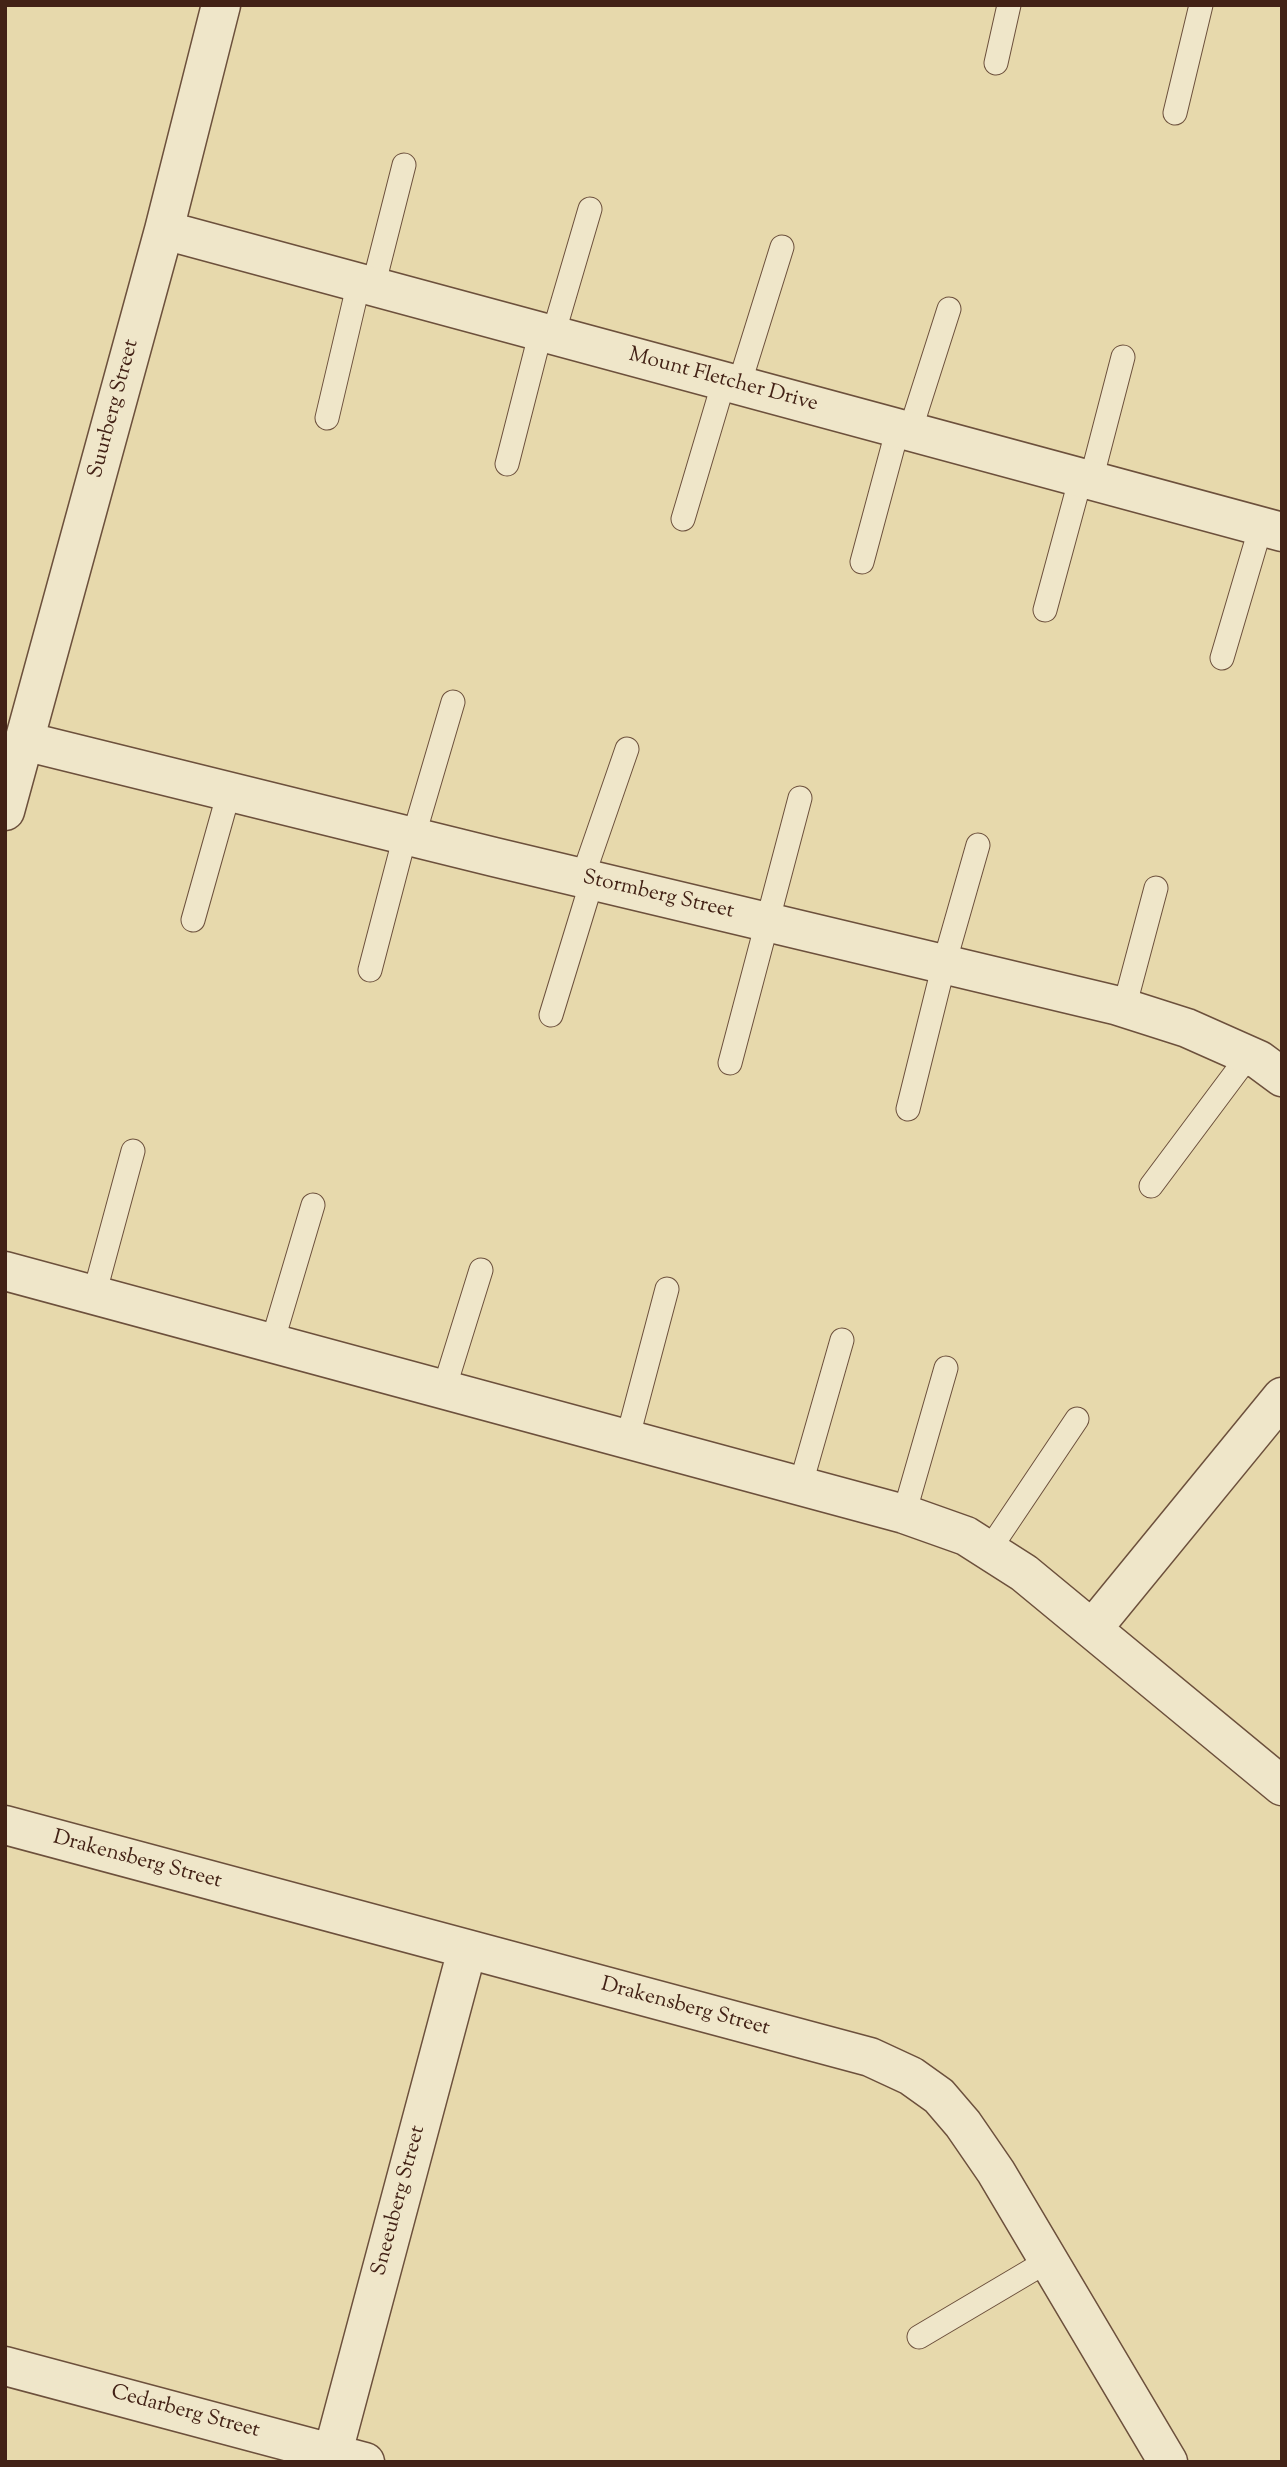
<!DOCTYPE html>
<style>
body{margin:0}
#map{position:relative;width:1287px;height:2467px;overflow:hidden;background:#e7d9ac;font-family:"Sorts Mill Goudy",serif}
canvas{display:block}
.frame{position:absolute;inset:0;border:7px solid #432216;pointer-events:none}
</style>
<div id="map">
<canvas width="1287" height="2467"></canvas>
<div class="frame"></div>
</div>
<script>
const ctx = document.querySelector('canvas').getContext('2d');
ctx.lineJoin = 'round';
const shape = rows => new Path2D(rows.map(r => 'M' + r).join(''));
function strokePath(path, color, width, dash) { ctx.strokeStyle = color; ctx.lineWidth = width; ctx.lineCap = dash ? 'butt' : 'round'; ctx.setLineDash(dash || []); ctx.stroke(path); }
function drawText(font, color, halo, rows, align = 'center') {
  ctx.font = font + ' "Sorts Mill Goudy",serif'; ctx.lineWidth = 7; ctx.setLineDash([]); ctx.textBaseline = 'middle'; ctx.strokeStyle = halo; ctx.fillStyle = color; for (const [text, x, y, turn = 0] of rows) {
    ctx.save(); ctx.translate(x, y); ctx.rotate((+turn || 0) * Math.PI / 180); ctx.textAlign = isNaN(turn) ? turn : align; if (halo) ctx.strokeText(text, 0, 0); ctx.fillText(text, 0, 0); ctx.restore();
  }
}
const lane = shape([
 [996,63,1009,5],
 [1175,113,1201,5],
 [373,287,404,165],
 [553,335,590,209],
 [739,385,782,247],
 [327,418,359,282],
 [910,431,949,309],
 [507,464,541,331],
 [1091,480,1123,357],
 [683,519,724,381],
 [862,562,898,428],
 [1045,610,1081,477],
 [1222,658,1261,526],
 [413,838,453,702],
 [582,879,627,749],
 [193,920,229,792],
 [370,970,405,836],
 [1124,1008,1156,888],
 [551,1015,592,881],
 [730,1063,800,798],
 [908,1109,944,964,978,845],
 [1151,1186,1249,1055],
 [94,1295,133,1151],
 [272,1343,313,1205],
 [444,1389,481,1270],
 [627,1440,667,1289],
 [800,1487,842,1340],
 [904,1514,946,1368],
 [989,1550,1077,1419],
 [919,2337,1049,2260]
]);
const street = shape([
 [164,230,1282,532],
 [24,741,494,857,1115,1005,1187,1028,1259,1060,1282,1077],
 [5,811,164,230,221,5],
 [5,1271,904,1514,966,1536,1024,1573,1282,1786],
 [1093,1628,1282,1397],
 [5,1825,870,2057,911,2076,939,2096,963,2124,996,2172,1168,2462],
 [5,2366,365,2462],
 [333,2452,467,1950]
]);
const streetNames = [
 ["Mount Fletcher Drive",723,381,15],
 ["Suurberg Street",115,409,-75],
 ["Stormberg Street",658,896,13],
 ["Drakensberg Street",137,1861,15],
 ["Drakensberg Street",685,2008,15],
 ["Sneeuberg Street",400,2201,-75],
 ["Cedarberg Street",185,2413,15]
];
strokePath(lane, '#6c503c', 25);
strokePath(street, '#6c503c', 41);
strokePath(lane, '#efe6c9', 23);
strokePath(street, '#efe6c9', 38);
drawText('21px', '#432216', '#efe6c9', streetNames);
</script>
